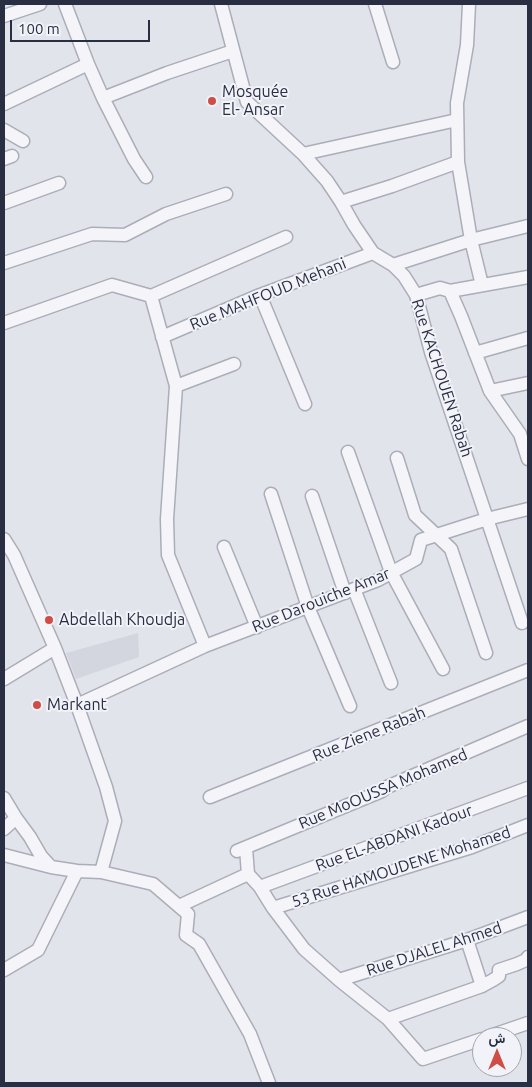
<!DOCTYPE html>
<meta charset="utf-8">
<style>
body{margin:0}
#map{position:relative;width:532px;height:1087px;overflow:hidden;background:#e2e4eb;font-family:Ubuntu,Vazirmatn,sans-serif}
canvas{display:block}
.frame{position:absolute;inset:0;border:5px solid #2a2e43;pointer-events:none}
.north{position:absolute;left:472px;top:1027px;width:50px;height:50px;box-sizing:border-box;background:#f2f3f8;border:1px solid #a2a4b0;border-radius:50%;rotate:0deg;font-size:14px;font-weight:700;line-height:20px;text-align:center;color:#2a2e43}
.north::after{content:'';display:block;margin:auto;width:18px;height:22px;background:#d04d47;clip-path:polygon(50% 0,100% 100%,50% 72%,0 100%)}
.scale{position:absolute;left:10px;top:20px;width:140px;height:22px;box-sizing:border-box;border:2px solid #2a2e43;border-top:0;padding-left:6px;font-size:15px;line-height:18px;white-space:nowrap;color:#2a2e43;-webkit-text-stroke:4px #f2f3f8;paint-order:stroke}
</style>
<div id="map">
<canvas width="532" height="1087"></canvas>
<div class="frame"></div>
<div class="north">ش</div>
<div class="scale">100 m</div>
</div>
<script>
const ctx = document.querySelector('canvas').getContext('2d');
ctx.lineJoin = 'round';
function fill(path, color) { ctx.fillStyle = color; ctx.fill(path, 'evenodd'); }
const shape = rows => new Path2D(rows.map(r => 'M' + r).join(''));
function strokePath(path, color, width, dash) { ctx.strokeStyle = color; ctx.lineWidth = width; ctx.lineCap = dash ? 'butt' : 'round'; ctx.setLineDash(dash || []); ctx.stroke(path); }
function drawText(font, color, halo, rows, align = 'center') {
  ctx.font = font + ' Ubuntu,sans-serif'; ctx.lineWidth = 4; ctx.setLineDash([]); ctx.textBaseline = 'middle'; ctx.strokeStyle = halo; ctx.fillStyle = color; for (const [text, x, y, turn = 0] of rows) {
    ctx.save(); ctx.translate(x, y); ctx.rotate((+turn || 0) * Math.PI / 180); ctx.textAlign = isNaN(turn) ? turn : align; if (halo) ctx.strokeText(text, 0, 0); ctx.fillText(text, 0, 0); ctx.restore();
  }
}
const built = shape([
 [138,633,139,657,76,679,66,653]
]);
const minor = shape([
 [65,4,88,64,103,98,134,159,146,177],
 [221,4,247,102,303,154,327,181,341,202,354,225,373,253,393,265,404,276,416,295,431,352,522,623],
 [375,4,393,62],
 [469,4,467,45,457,103,458,162,471,240,482,285],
 [4,16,40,4],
 [103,98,167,73,233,51],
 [4,104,88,64],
 [4,130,23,141],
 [303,154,457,120],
 [4,159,12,156],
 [341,202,392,186,458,162],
 [4,203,59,183],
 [4,263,92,234,125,235,166,214,226,194],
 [393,265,471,240,528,226],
 [450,291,461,316,490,391,520,434,528,459],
 [260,295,305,404],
 [416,295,440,288,450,291,528,277],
 [151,296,176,386,167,519,168,555,205,646],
 [4,323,112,285,151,296,286,237],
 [162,337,260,295,373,253],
 [475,353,528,338],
 [176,386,234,364],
 [490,391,528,383],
 [348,452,391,572,443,669],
 [397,458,415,515,451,549,486,653],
 [271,494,308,607,350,706],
 [312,496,345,593],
 [4,539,14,555,55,648,77,705,106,787,115,821,101,872,77,871,38,950,4,970],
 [224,547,257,627],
 [354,589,391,683],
 [4,679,55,648],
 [77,705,205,646,378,580,416,559,421,540,487,519,528,509],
 [210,797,528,670],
 [4,798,16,818],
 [4,829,16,818,30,837,41,856,51,867,77,871],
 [246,848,248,874],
 [237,851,382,791,387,787,528,726],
 [4,855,51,867],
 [101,872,153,884,188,914,186,935,199,944,250,1034,269,1083],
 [260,887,528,788],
 [179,906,248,874,260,887,273,908,304,949,339,980,388,1019,423,1059,482,1039],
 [273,908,472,847,528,825],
 [467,940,482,986],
 [339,980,467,940,528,917],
 [388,1019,482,986,493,980,499,976,499,970,517,964,526,960,528,957],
 [487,1037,528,1023]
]);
const markers = [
 [212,101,5,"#d04d47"],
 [49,620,5,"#d04d47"],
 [37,705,5,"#d04d47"]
];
const poiNames = [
 ["Mosquée",222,92],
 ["El- Ansar",222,110],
 ["Abdellah Khoudja",59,620],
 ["Markant",47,705]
];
const streetNames = [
 ["Rue MAHFOUD Mehani",268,294,-22],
 ["Rue KACHOUEN Rabah",442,378,72],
 ["Rue Darouiche Amar",321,600,-22],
 ["Rue Ziene Rabah",369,734,-22],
 ["Rue MoOUSSA Mohamed",383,789,-23],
 ["Rue EL-ABDANI Kadour",394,838,-20],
 ["53 Rue HAMOUDENE Mohamed",401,867,-18],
 ["Rue DJALEL Ahmed",434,949,-18]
];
fill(built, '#d4d6df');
strokePath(minor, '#abadb9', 15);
strokePath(minor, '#f5f5f9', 12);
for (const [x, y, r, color] of markers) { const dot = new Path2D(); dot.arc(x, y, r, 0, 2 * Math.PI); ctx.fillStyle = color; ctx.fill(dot); strokePath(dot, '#f2f3f8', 2); }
drawText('16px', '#2a2e43', '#f2f3f8', poiNames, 'left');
drawText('16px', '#2a2e43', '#f2f3f8', streetNames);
</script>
